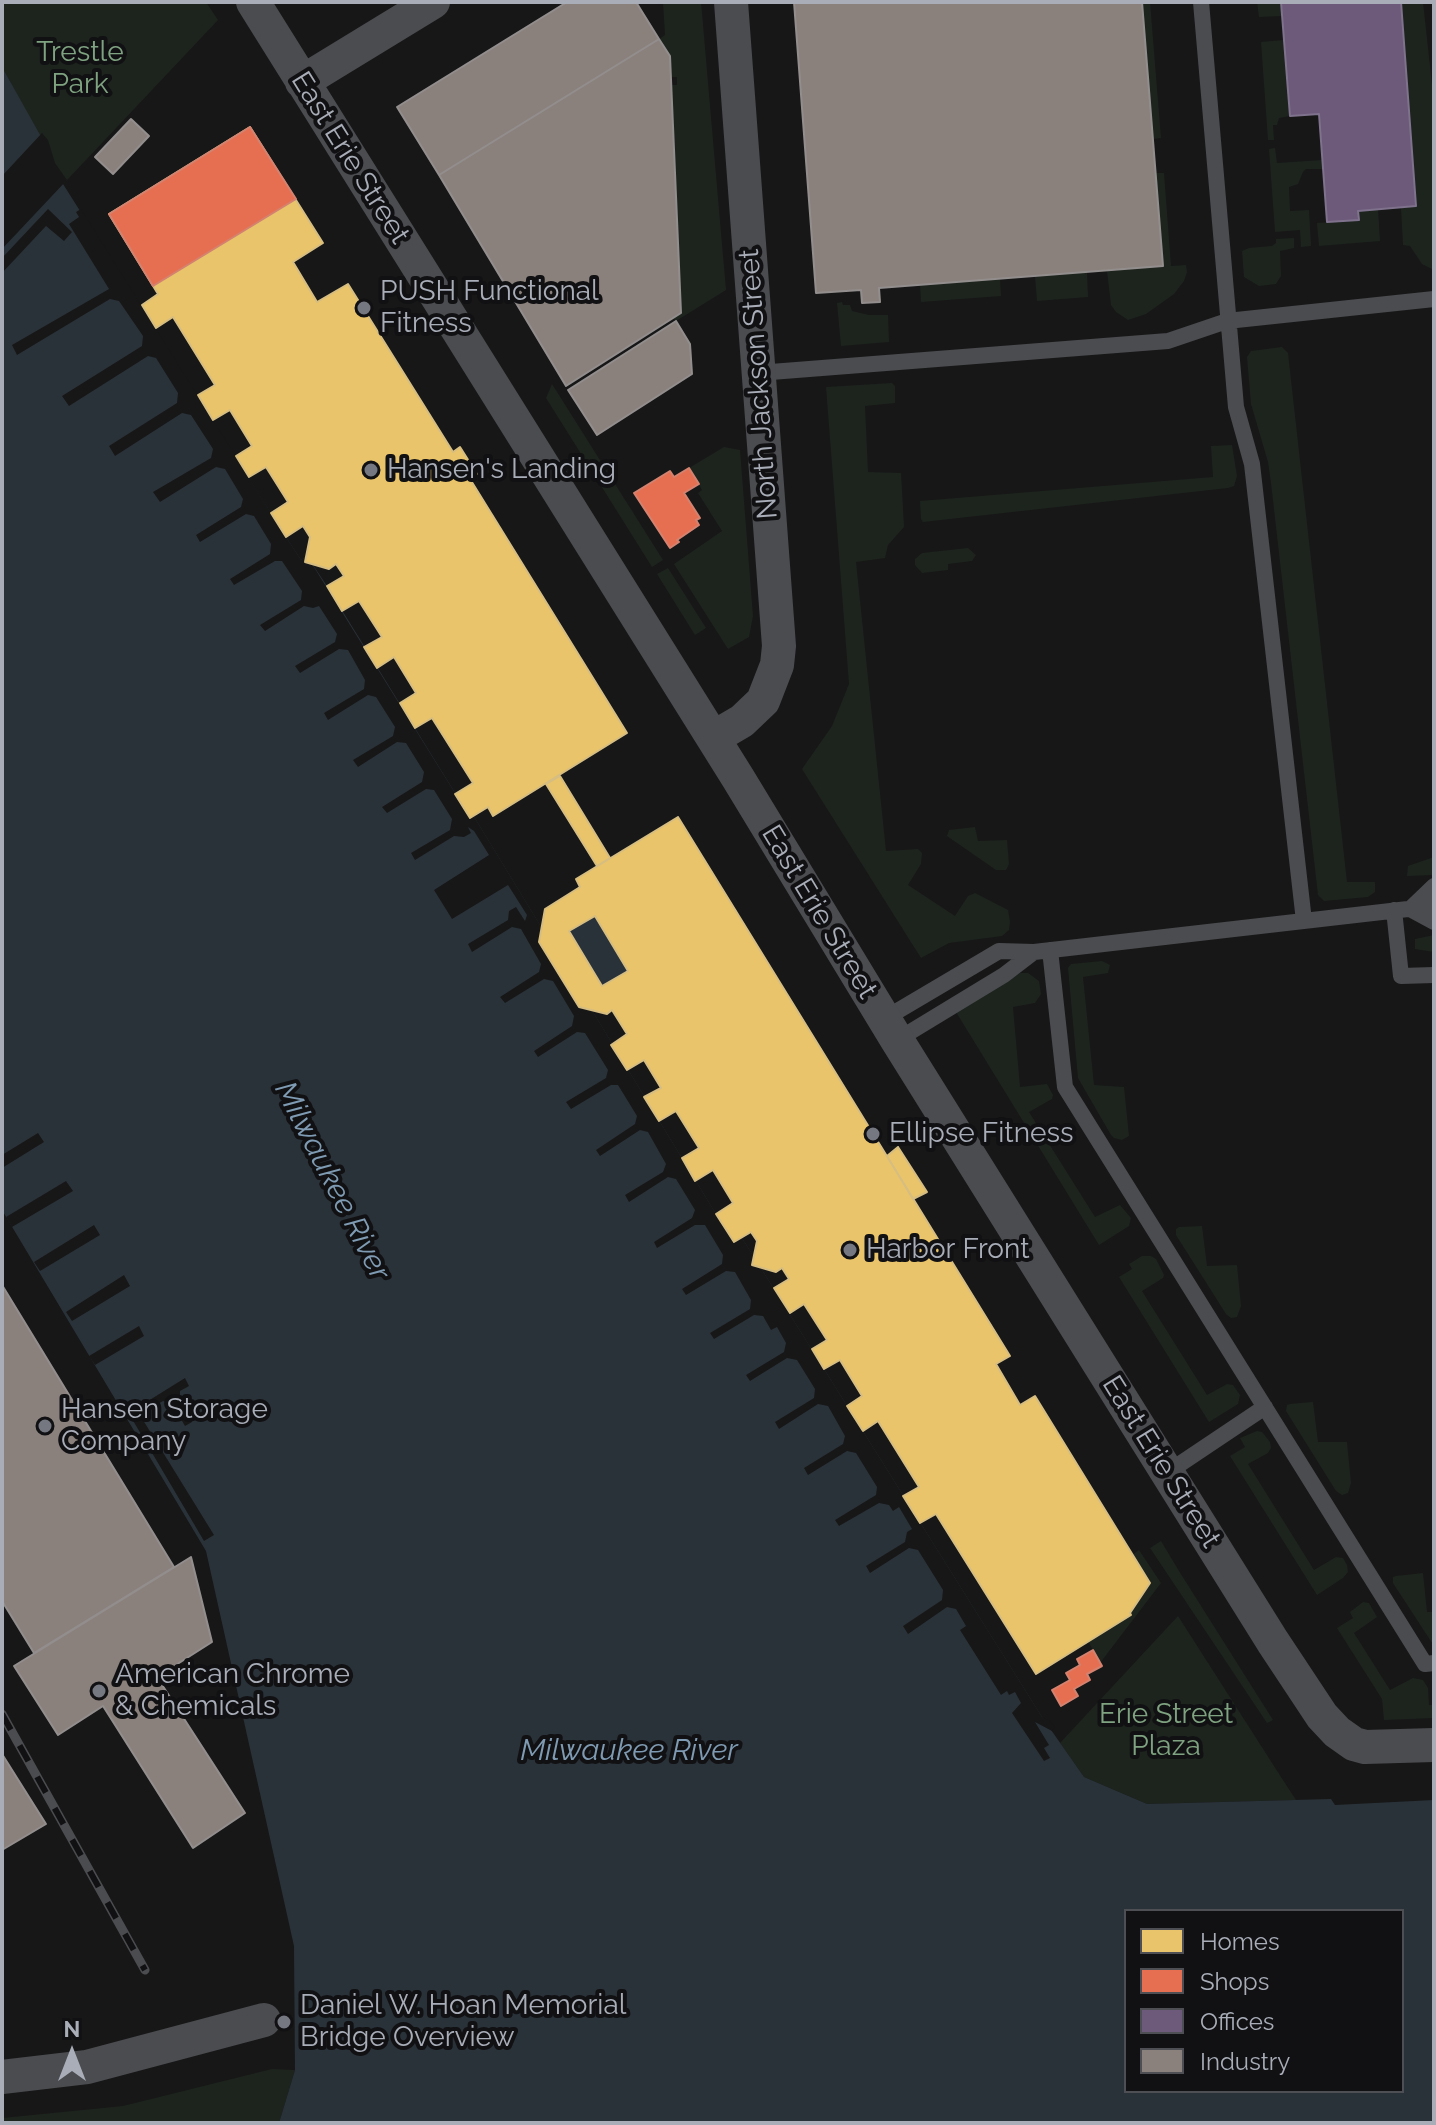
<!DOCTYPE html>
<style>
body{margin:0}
#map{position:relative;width:1436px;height:2125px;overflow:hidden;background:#171717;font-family:Raleway,sans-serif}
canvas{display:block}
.frame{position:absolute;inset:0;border:4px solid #a8adb8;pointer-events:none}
.legend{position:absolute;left:1124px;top:1909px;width:280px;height:184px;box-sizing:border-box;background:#111113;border:2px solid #4d4f55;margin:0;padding:10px 14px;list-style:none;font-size:24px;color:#a8adb8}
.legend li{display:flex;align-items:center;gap:16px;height:40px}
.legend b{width:40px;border:2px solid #4d4f55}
.north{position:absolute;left:32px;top:2013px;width:80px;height:80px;-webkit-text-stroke:6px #111113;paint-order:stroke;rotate:0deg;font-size:22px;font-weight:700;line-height:32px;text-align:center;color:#a8adb8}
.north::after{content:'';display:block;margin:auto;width:28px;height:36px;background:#a8adb8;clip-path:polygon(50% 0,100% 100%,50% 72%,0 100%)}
</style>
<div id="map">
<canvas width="1436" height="2125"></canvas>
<div class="frame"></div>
<ul class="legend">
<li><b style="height:22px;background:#e9c46a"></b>Homes</li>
<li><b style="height:22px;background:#e76f51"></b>Shops</li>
<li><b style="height:22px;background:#6d597a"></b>Offices</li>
<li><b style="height:22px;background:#8a817c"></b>Industry</li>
</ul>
<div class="north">N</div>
</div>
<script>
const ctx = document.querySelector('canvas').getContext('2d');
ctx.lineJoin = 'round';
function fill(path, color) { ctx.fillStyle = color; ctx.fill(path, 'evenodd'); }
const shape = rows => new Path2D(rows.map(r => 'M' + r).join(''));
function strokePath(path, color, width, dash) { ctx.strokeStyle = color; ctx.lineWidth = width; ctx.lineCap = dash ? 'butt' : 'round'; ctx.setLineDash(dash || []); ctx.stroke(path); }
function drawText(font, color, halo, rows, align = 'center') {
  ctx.font = font + ' Raleway,sans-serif'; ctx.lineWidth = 8; ctx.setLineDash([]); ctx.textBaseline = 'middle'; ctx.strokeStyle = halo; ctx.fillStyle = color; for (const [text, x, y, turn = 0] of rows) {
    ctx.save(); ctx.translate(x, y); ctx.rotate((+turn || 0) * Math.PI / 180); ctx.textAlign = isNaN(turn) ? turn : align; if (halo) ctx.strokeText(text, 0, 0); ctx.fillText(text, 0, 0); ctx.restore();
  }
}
const green = shape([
 [2,2,206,2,218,20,2,249,39,136,2,67],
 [663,2,701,2,726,290,676,321,673,318,681,313,672,85,677,85,677,77,671,77,670,56,659,39,665,35],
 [1142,2,1150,2,1161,138,1153,139],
 [1257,2,1281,2,1282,16,1259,17],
 [1401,2,1423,2,1434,103,1434,270,1422,264,1410,246,1403,245,1401,208,1416,205],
 [1284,40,1290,116,1279,118,1277,125,1273,125,1274,140,1268,140,1261,42],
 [1275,148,1277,163,1322,160,1323,169,1306,169,1303,172,1298,184,1289,187,1290,211,1309,210,1311,246,1301,247,1300,230,1275,232,1269,149],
 [1155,173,1164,173,1171,266,1186,265,1187,272,1184,281,1174,294,1146,314,1128,320,1116,312,1111,305,1107,271,1163,266],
 [1378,209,1380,241,1319,246,1317,223,1358,220,1358,211],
 [1294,238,1294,248,1280,251,1281,276,1276,284,1259,286,1244,277,1242,251,1249,248,1272,246,1276,243,1276,239],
 [1087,272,1088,297,1037,301,1035,276],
 [1000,279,1001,296,921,302,920,285],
 [842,302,843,305,850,305,852,311,869,315,888,315,889,342,841,346,837,303],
 [1282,347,1288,353,1347,882,1375,882,1375,892,1368,897,1324,901,1318,895,1271,483,1268,462,1251,404,1247,357,1251,351],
 [892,383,895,386,895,403,865,406,868,472,901,473,904,527,888,545,885,558,856,562,886,851,918,849,922,853,921,864,908,885,955,916,968,896,975,893,1008,910,1010,922,1009,930,1002,936,949,943,921,958,802,769,832,726,849,684,826,387],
 [552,384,663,560,652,567,546,398],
 [1232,445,1237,476,1234,486,1228,488,923,522,921,519,920,501,1213,477,1211,446],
 [724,447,740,450,753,616,749,637,728,649,674,564,722,531,698,493,702,490,689,468],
 [968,548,976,555,972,561,948,564,948,570,922,573,915,565,915,559,922,553],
 [668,568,706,628,695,635,657,574],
 [975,827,978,841,1007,840,1009,864,1006,870,996,870,947,836,949,830],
 [1434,857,1434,875,1407,876,1408,866],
 [1434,935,1434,952,1415,949,1415,939],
 [1102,961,1110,965,1108,973,1083,977,1094,1085,1124,1087,1129,1136,1122,1140,1114,1138,1111,1135,1078,1078,1068,968,1071,964],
 [1020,973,1028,973,1039,981,1041,994,1035,1003,1013,1007,1020,1087,1047,1084,1053,1095,1052,1099,1029,1112,1095,1217,1120,1205,1131,1218,1129,1226,1099,1245,956,1012],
 [1202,1226,1207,1266,1237,1265,1241,1306,1237,1317,1231,1318,1226,1314,1176,1235,1176,1229,1179,1227],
 [1142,1256,1151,1256,1156,1259,1164,1275,1163,1278,1142,1291,1207,1395,1227,1384,1233,1385,1240,1395,1238,1404,1209,1422,1119,1277,1132,1269,1129,1264],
 [1313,1402,1318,1442,1347,1442,1351,1483,1348,1493,1342,1495,1336,1491,1286,1411,1287,1405,1290,1404],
 [1257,1431,1262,1432,1270,1442,1271,1448,1268,1453,1248,1464,1314,1570,1336,1557,1343,1558,1347,1565,1348,1572,1343,1578,1317,1595,1230,1456,1245,1447,1240,1438],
 [1161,1541,1179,1571,1273,1720,1267,1723,1150,1548],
 [1139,1550,1161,1583,1100,1663,1088,1641,1131,1615,1132,1555],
 [1423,1573,1427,1612,1434,1612,1434,1646,1393,1583,1393,1577,1396,1576],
 [1363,1602,1369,1603,1377,1617,1354,1633,1390,1690,1413,1678,1423,1680,1428,1688,1429,1705,1434,1705,1434,1718,1384,1720,1382,1699,1337,1628,1353,1618,1350,1612],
 [1178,1616,1281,1777,1296,1800,1147,1804,1084,1777,1060,1743],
 [272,2069,295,2070,279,2123,2,2123,2,2118,123,2106]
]);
const water = shape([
 [2,67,44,142,51,165,286,537,301,560,307,556,327,586,470,817,473,815,716,1214,734,1242,742,1238,1042,1717,1084,1777,1147,1804,1331,1799,1335,1805,1434,1800,1434,2123,279,2123,295,2070,294,1946,206,1551,2,1210],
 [1126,1911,1402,1911,1402,2091,1126,2091],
 [595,916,628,971,602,986,569,931]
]);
const pier = shape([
 [42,133,48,140,55,163,67,180,2,249,2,176],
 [48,209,72,232,64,241,46,226,2,273,2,258],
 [81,209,286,537,301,560,307,556,470,817,473,815,716,1214,734,1242,742,1238,1042,1717,1049,1720,1055,1727,1052,1731,1035,1722,1049,1745,1044,1748,1050,1758,1044,1761,1012,1713,1021,1703,1015,1692,1009,1695,1007,1691,1001,1695,960,1630,966,1626,956,1609,947,1607,908,1634,903,1626,942,1600,943,1590,918,1550,909,1548,870,1573,866,1566,905,1542,907,1532,912,1529,899,1507,893,1511,889,1505,879,1503,839,1526,835,1520,876,1495,877,1487,856,1453,847,1451,808,1475,804,1468,843,1444,845,1436,828,1406,818,1404,779,1429,775,1422,814,1398,815,1389,797,1360,787,1358,750,1381,746,1375,784,1352,786,1343,777,1327,771,1330,763,1316,754,1315,714,1339,710,1333,750,1309,751,1300,735,1272,726,1271,686,1295,682,1289,722,1264,723,1255,705,1225,695,1225,657,1248,654,1242,692,1218,695,1210,676,1179,668,1177,629,1202,625,1195,663,1172,666,1164,648,1132,640,1130,600,1156,596,1150,635,1124,637,1116,618,1085,611,1085,571,1109,566,1102,606,1078,608,1070,585,1033,577,1032,538,1057,534,1051,572,1026,574,1016,553,981,544,979,505,1003,500,997,539,972,541,964,521,929,512,927,472,952,468,944,508,920,509,911,516,907,525,921,527,915,508,885,452,919,434,890,489,855,474,831,468,827,471,833,464,837,454,836,415,860,411,853,450,830,452,819,434,790,426,789,387,813,382,807,422,782,424,772,406,743,397,742,358,767,353,760,393,736,395,727,376,697,368,695,328,720,324,713,364,689,365,680,348,650,339,649,300,673,295,666,335,642,337,634,319,606,313,608,304,606,265,631,260,625,301,600,302,591,282,561,275,561,234,585,230,579,270,554,271,544,254,516,246,514,200,542,196,535,241,507,243,499,225,469,216,467,160,502,153,492,211,458,213,449,191,415,182,413,115,456,109,446,177,403,178,393,156,358,148,356,69,406,62,396,142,346,143,336,119,301,110,299,17,355,12,345,109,289,69,224,79,217,76,212],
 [38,1133,44,1142,2,1168,2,1155],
 [66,1181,73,1191,12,1227,6,1217],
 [94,1225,100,1235,40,1271,34,1262],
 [124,1275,130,1286,72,1321,66,1312],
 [139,1326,144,1336,95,1365,89,1356],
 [185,1378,189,1386,180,1391,180,1401,192,1422,185,1426,172,1404,163,1401,144,1412,143,1420,214,1535,204,1541,125,1407,131,1404,140,1406]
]);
const homes = shape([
 [250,127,323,243,293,262,317,302,348,284,453,452,460,447,477,474,470,479,627,733,493,816,488,807,470,818,455,794,473,783,432,718,415,728,400,703,416,693,394,657,377,668,364,647,382,637,359,601,342,611,327,586,344,576,336,564,329,569,305,562,310,537,303,526,286,537,271,513,288,502,266,467,249,477,236,456,252,446,230,410,213,420,198,395,215,385,173,317,156,328,142,305,158,294,109,214,250,127],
 [560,776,610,858,597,866,546,784,560,776],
 [678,817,1010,1356,996,1364,1020,1405,1035,1396,1150,1583,1130,1613,1131,1615,1036,1674,936,1514,920,1523,903,1496,919,1487,878,1421,863,1431,847,1406,862,1396,840,1360,824,1369,812,1349,827,1340,804,1304,790,1313,774,1288,789,1279,782,1268,776,1272,752,1265,757,1241,751,1232,734,1242,716,1214,733,1203,713,1170,695,1181,682,1158,699,1148,676,1111,659,1121,644,1097,661,1088,644,1060,627,1070,611,1045,627,1034,612,1010,607,1014,579,1007,539,942,545,909,580,887,576,879,678,817],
 [595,916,628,971,602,986,569,931,595,916],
 [898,1147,927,1192,913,1199,887,1156,898,1147]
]);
const shops = shape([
 [250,127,296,199,153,286,109,214,250,127],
 [689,468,699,484,684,493,700,518,696,520,699,525,677,540,679,542,670,548,634,493,670,471,674,477,689,468],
 [1093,1650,1102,1666,1087,1674,1090,1680,1074,1689,1078,1696,1061,1706,1052,1690,1070,1680,1066,1673,1080,1665,1077,1659,1093,1650]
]);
const offices = shape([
 [1281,2,1401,2,1416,206,1358,211,1359,220,1327,222,1319,114,1290,116,1281,2]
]);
const industry = shape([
 [567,2,636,2,659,39,439,175,397,107,567,2],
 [794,2,1142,2,1163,266,879,288,880,302,862,303,861,290,816,293,794,2],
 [659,39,670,56,681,313,566,386,439,175,659,39],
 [131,119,149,136,113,174,95,157,131,119],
 [676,321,690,344,692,374,597,435,568,390,676,321],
 [2,1285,174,1567,34,1653,2,1601,2,1285],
 [191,1557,212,1642,157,1677,245,1813,193,1848,103,1706,58,1735,14,1666,191,1557],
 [2,1754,46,1824,2,1850,2,1754]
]);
const lane = shape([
 [1201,2,1236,407,1252,464,1304,921],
 [758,373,1168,341,1227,321,1434,299],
 [1410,909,1434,886],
 [1410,909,1434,922],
 [1394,910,1401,976,1434,975],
 [1050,950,1065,1087,1425,1664,1434,1663],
 [1034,952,1434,906],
 [884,1019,999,951,1034,952,1004,975,897,1040],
 [1168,1472,1265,1407]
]);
const street = shape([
 [253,2,738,778,897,1040,1273,1642,1322,1716,1337,1732,1354,1744,1365,1747,1434,1745],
 [302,82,433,2],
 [713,738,742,721,763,701,777,665,779,646,731,2],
 [2,2077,87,2067,264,2020]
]);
const rail = shape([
 [2,1714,145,1970]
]);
const markers = [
 [364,308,8,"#757880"],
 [371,470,8,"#757880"],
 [873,1134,8,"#757880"],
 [850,1250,8,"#757880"],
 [45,1426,8,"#757880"],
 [99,1691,8,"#757880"],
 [284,2022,8,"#757880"]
];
const parkNames = [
 ["Trestle",80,53],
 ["Park",80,85],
 ["Erie Street",1166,1715],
 ["Plaza",1166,1747]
];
const streetNames = [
 ["East Erie Street",350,158,58],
 ["North Jackson Street",759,384,-94],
 ["East Erie Street",819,912,59],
 ["East Erie Street",1161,1462,58]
];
const poiNames = [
 ["PUSH Functional",380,292],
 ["Fitness",380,324],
 ["Hansen's Landing",387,470],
 ["Ellipse Fitness",889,1134],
 ["Harbor Front",866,1250],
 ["Hansen Storage",61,1410],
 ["Company",61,1442],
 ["American Chrome",115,1675],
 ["& Chemicals",115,1707],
 ["Daniel W. Hoan Memorial",300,2006],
 ["Bridge Overview",300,2038]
];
const waterNames = [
 ["Milwaukee River",332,1181,63],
 ["Milwaukee River",629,1751]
];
fill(green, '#1d241e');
fill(water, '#2a3239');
fill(pier, '#171717');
fill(homes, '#e9c46a');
strokePath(homes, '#d6bd81', 2);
fill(shops, '#e76f51');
strokePath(shops, '#d48270', 2);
fill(offices, '#6d597a');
strokePath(offices, '#7f728d', 2);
fill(industry, '#8a817c');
strokePath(industry, '#938e8e', 2);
strokePath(lane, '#4b4c50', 16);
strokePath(street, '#4b4c50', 34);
strokePath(rail, '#4b4c4f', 9);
strokePath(rail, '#111113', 6, [18]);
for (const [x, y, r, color] of markers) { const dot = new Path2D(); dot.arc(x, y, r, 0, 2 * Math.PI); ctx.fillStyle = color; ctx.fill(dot); strokePath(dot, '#111113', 3); }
drawText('28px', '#7fa381', '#111113', parkNames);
drawText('28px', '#a8adb8', '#111113', streetNames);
drawText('28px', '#a8adb8', '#111113', poiNames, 'left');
drawText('italic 30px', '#7f9bb3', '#111113', waterNames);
</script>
